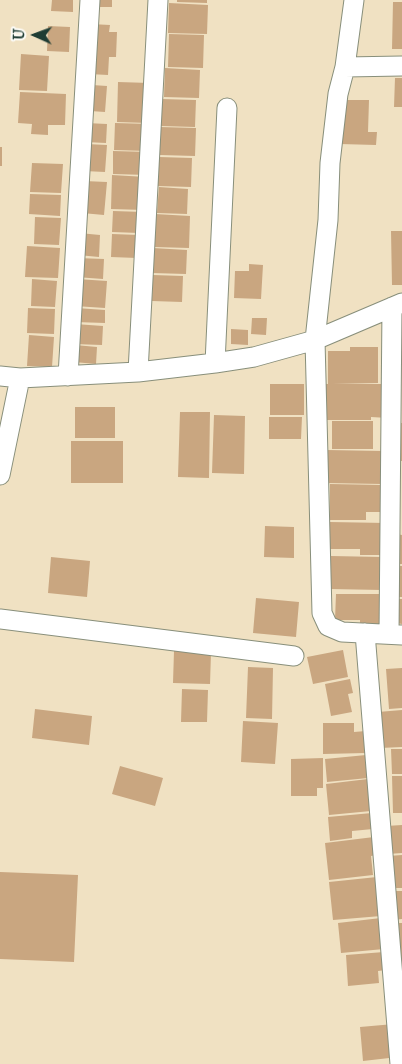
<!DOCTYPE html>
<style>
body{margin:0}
#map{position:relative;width:402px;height:1064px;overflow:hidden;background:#f0e1c2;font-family:"IM FELL Great Primer",serif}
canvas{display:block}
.north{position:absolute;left:10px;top:10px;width:50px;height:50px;-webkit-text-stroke:4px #fdfcf7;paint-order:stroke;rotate:272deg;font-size:14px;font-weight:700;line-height:20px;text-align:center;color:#1f3d34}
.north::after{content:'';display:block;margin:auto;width:18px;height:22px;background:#1f3d34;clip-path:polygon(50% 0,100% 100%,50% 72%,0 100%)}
</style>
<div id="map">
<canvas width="402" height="1064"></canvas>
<div class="north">U</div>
</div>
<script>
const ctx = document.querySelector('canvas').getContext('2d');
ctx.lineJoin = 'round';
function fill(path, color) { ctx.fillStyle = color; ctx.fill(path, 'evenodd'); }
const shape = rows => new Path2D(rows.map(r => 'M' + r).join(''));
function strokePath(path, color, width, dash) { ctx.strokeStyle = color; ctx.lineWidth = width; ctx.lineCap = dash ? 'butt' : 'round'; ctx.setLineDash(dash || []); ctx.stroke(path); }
const building = shape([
 [52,0,73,0,73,12,51,11],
 [93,0,112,0,112,7,93,7],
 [177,0,207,0,207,3,177,2],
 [393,2,402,2,402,49,392,49],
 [169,3,208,5,207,34,168,33],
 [91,24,110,25,109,32,117,32,116,57,109,57,108,75,89,74],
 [48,26,70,27,69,52,47,51],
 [169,34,204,35,203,68,168,67],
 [21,54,49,56,47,91,19,90],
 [165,68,200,70,199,98,164,97],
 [395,78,402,78,402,107,394,107],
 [118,82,150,83,148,123,117,122],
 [92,85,107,86,105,112,90,111],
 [20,92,66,94,65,125,48,125,48,135,31,134,32,124,18,123],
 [161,99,196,100,195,127,161,126],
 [342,100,369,100,368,132,377,132,376,145,340,144],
 [86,123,107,124,106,143,85,142],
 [115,123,150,124,149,151,114,150],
 [160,127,196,128,195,156,160,155],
 [86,144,107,145,105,172,84,171],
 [0,147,2,147,2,166,0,166],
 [113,151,148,152,147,175,113,174],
 [159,157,192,158,191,187,157,186],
 [32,163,63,164,61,193,30,192],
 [112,175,146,177,144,210,111,209],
 [84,181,107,182,104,215,82,213],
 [159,187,188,189,187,214,157,213],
 [30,194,61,195,60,216,29,214],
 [113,211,143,212,139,233,112,232],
 [155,214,190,216,189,248,154,247],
 [35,217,61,218,59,245,34,244],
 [391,231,402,231,402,285,392,285],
 [79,233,100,235,99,257,78,255],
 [112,234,139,235,137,258,111,257],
 [27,246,60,248,58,278,25,277],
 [153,248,187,250,186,274,152,273],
 [77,258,104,259,103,279,76,277],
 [249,264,263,265,261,299,234,298,235,271,249,271],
 [153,275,183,276,182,302,152,301],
 [32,279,57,281,55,307,31,306],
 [77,279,107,281,105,308,75,306],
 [28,308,55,309,54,334,27,333],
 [76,308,105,310,105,323,75,322],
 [252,318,267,318,266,335,251,334],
 [75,324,103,326,102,345,73,344],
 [231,329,248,330,248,345,231,344],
 [29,335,54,337,52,367,27,366],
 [75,345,97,347,96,364,74,362],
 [350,347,378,347,378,383,333,384,388,384,388,418,371,417,371,420,325,420,325,384,328,384,328,351,350,351],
 [270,384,304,384,304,415,270,415],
 [75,407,115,407,115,438,75,438],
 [180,412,210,412,209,478,178,477],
 [214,415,245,416,244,474,212,473],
 [269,417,302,417,301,439,269,439],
 [332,421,373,421,373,449,332,449],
 [398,423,402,423,402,461,398,461],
 [71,441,123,441,123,483,71,483],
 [327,450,383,451,382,484,326,483],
 [330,484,382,485,382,512,366,512,366,520,330,520],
 [330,522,386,523,385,555,360,555,360,549,329,549],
 [265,526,294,527,294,558,264,557],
 [396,534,402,535,402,564,395,564],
 [331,556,382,557,382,590,330,589],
 [51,557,90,561,87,597,48,593],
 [395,566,402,566,402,597,394,597],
 [336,594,384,594,383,624,360,624,360,620,335,620],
 [256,598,299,602,296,637,253,633],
 [398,599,402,599,402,624,397,623],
 [343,650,348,677,313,684,307,657],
 [174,651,211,652,210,684,173,683],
 [248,667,273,668,272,719,246,718],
 [402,668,402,708,389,709,386,669],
 [350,679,353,693,348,694,352,712,331,716,325,684],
 [182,689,208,690,207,722,181,722],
 [35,709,92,716,89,745,32,738],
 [402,710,402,747,380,748,378,712],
 [243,721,278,723,275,764,241,762],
 [323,723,354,723,354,732,366,731,366,753,323,754],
 [391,749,402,749,402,774,392,774],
 [366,755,368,778,327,782,325,759],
 [323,758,323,788,317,788,317,796,291,796,291,759],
 [120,766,163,778,155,806,112,794],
 [392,776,402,776,402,813,393,813],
 [368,779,371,811,329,815,326,784],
 [372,813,373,829,352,831,352,838,330,841,328,817],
 [402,825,402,853,388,854,386,826],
 [374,837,376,855,371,856,373,875,329,880,325,843],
 [402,855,402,888,390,888,388,856],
 [0,872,78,875,74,962,0,959],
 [377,877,381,916,333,920,329,882],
 [391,891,402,891,402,919,393,920],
 [381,918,384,949,341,953,338,923],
 [393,923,402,923,402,962,395,963],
 [384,952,386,970,378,971,379,983,348,986,346,955],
 [394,1024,398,1057,363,1061,360,1027]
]);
const minor = shape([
 [354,0,345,67,338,94,330,163,328,220,315,340,322,613,328,626,342,632,402,635],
 [345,67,402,66],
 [215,363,227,108],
 [138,372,158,0],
 [0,376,20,378,138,372,215,363,254,357,315,340,402,303],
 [68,376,90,0],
 [0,475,20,378],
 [0,619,294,656],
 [365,633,400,1064],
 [389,634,392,307]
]);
fill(building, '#c9a680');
strokePath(minor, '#888f7b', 21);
strokePath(minor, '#fff', 19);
</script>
